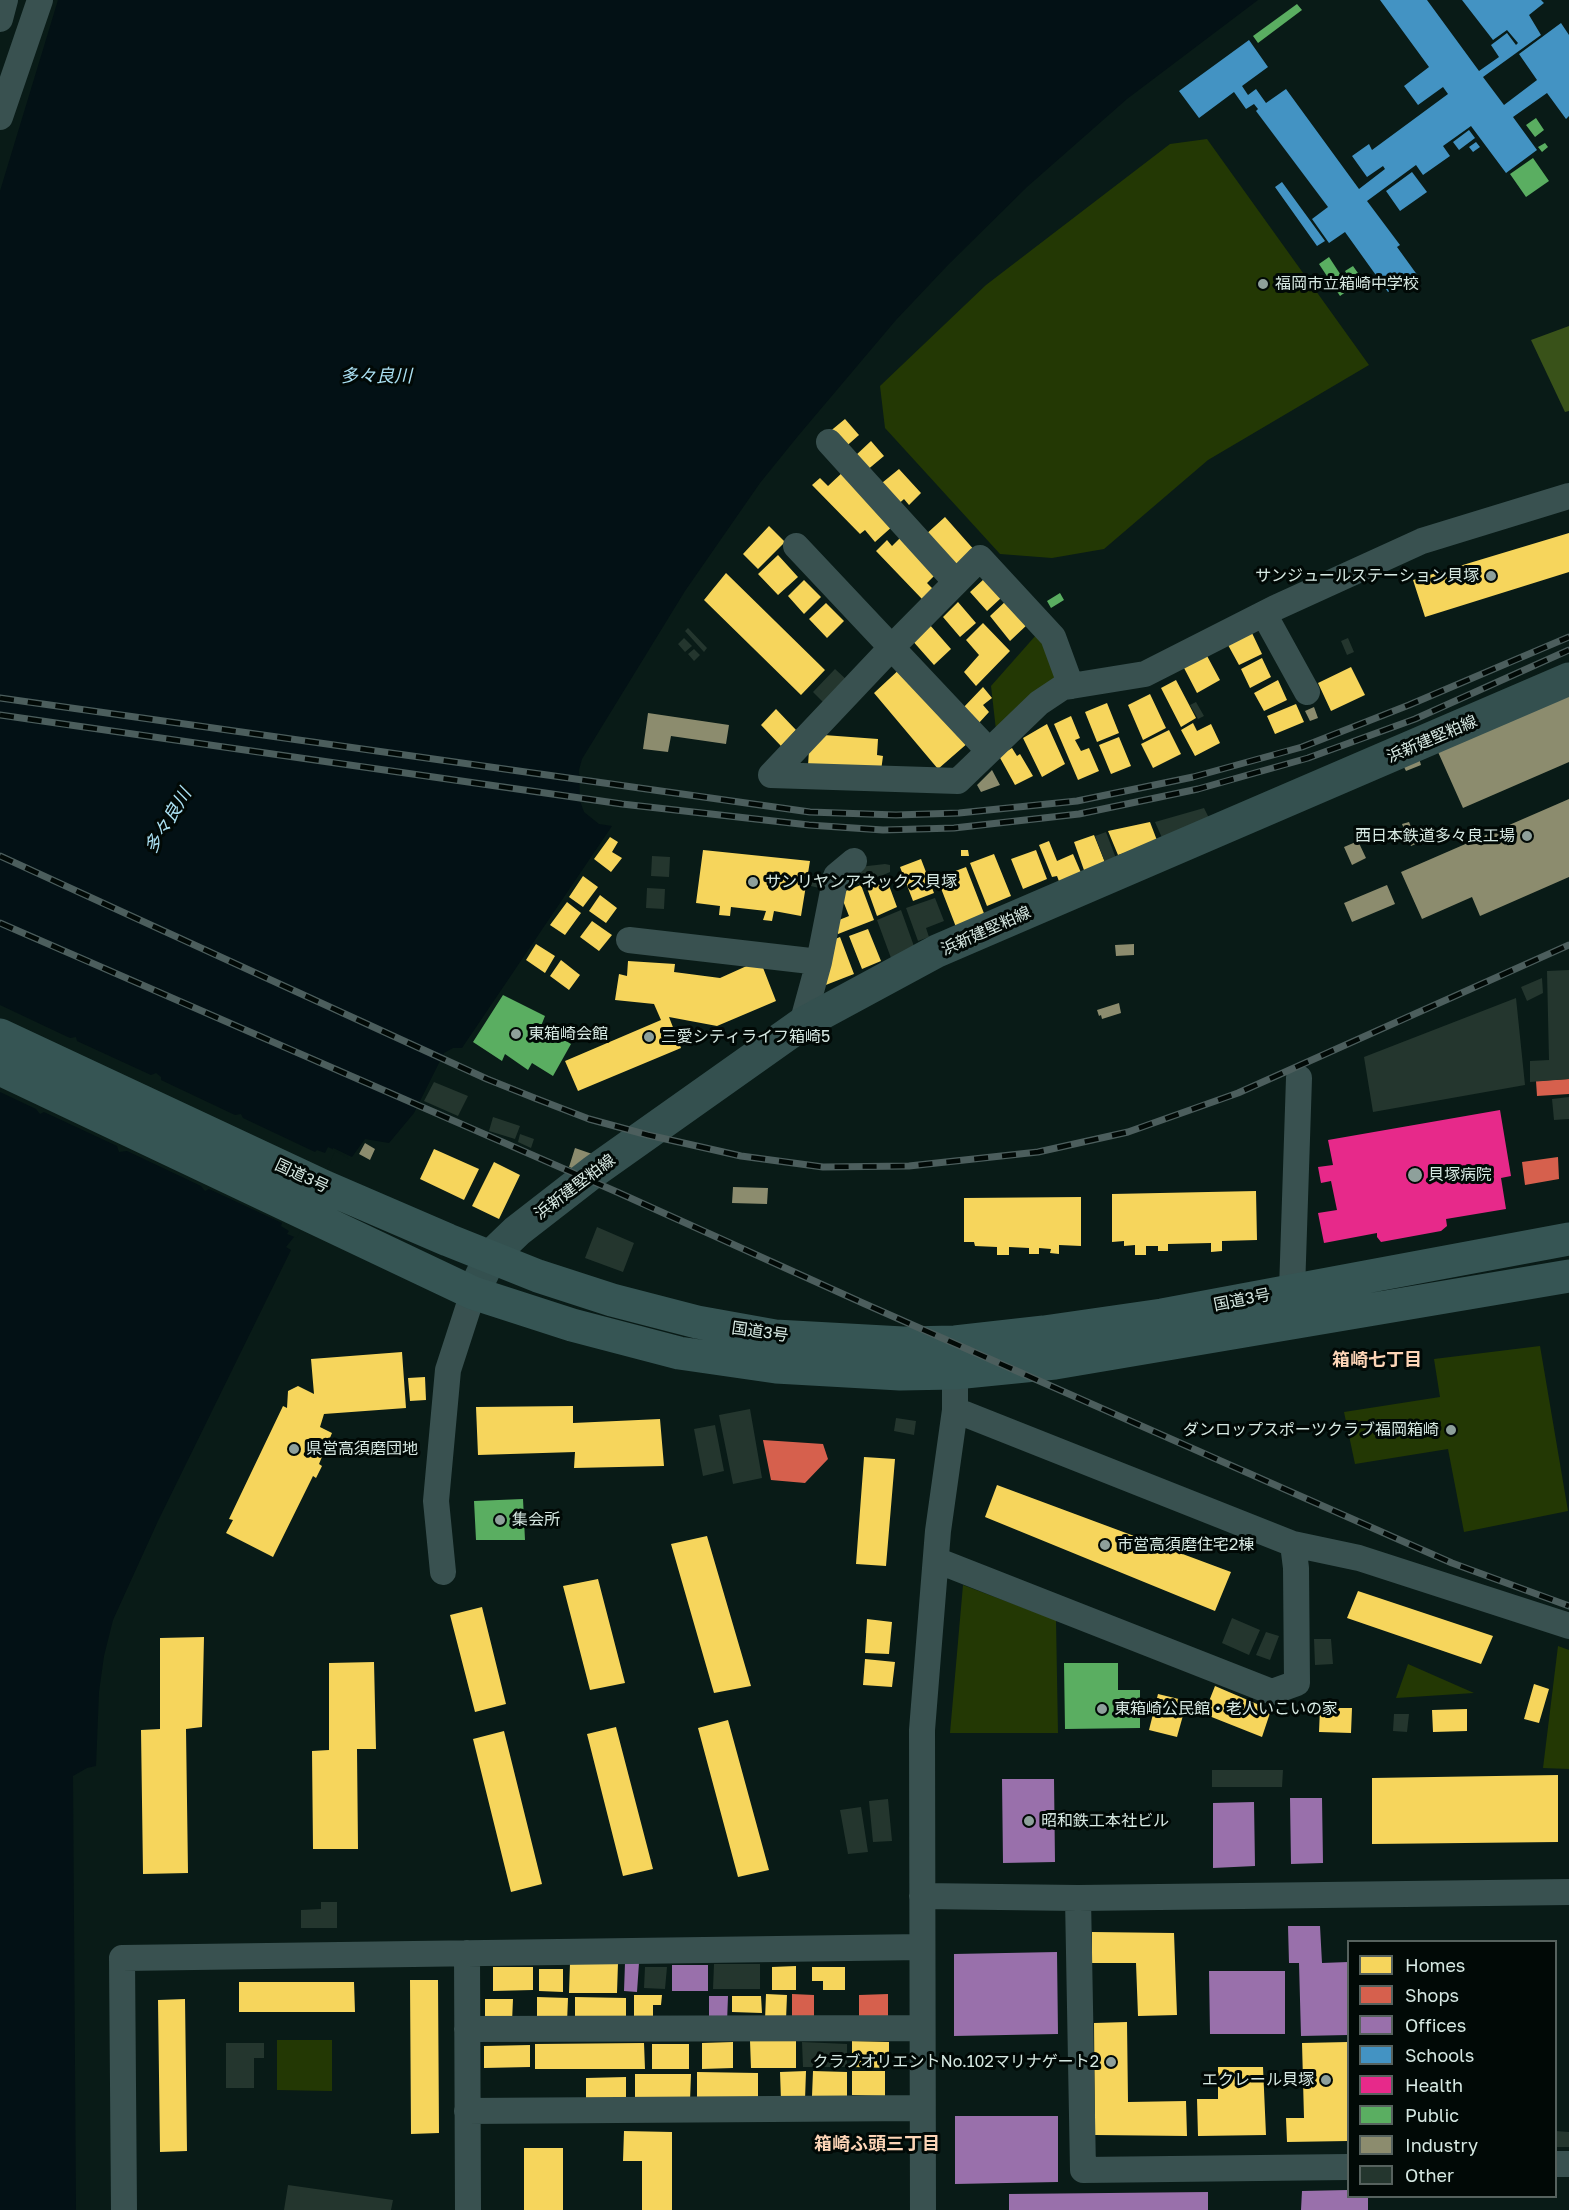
<!DOCTYPE html>
<meta charset="utf-8">
<style>
body{margin:0}
#map{position:relative;width:1569px;height:2210px;overflow:hidden;background:#091b17;font-family:"Golos Text",sans-serif}
canvas{display:block}
.legend{position:absolute;left:1347px;top:1940px;width:210px;height:258px;box-sizing:border-box;background:#010906;border:2px solid #56625e;margin:0;padding:8px 10px;list-style:none;font-size:18px;color:#d6e8e2}
.legend li{display:flex;align-items:center;gap:12px;height:30px}
.legend b{width:30px;border:2px solid #56625e}
</style>
<div id="map">
<canvas width="1569" height="2210"></canvas>
<ul class="legend">
<li><b style="height:16px;background:#f6d55c"></b>Homes</li>
<li><b style="height:16px;background:#d6604d"></b>Shops</li>
<li><b style="height:16px;background:#9970ab"></b>Offices</li>
<li><b style="height:16px;background:#4393c3"></b>Schools</li>
<li><b style="height:16px;background:#e7298a"></b>Health</li>
<li><b style="height:16px;background:#5aae61"></b>Public</li>
<li><b style="height:16px;background:#8c8c6e"></b>Industry</li>
<li><b style="height:16px;background:#24362e"></b>Other</li>
</ul>
</div>
<script>
const ctx = document.querySelector('canvas').getContext('2d');
ctx.lineJoin = 'round';
function fill(path, color) { ctx.fillStyle = color; ctx.fill(path, 'evenodd'); }
const shape = rows => new Path2D(rows.map(r => 'M' + r).join(''));
function strokePath(path, color, width, dash) { ctx.strokeStyle = color; ctx.lineWidth = width; ctx.lineCap = dash ? 'butt' : 'round'; ctx.setLineDash(dash || []); ctx.stroke(path); }
function drawText(font, color, halo, rows, align = 'center') {
  ctx.font = font + ' "Golos Text","Noto Sans JP",sans-serif'; ctx.lineWidth = 6; ctx.setLineDash([]); ctx.textBaseline = 'middle'; ctx.strokeStyle = halo; ctx.fillStyle = color; for (const [text, x, y, turn = 0] of rows) {
    ctx.save(); ctx.translate(x, y); ctx.rotate((+turn || 0) * Math.PI / 180); ctx.textAlign = isNaN(turn) ? turn : align; if (halo) ctx.strokeText(text, 0, 0); ctx.fillText(text, 0, 0); ctx.restore();
  }
}
const green = shape([
 [1207,139,1369,365,1208,460,1104,549,1052,558,1000,554,885,428,880,386,986,285,1170,144],
 [1037,634,1061,676,996,730,991,686],
 [1540,1346,1568,1511,1464,1532,1448,1449,1355,1464,1344,1412,1440,1397,1434,1359],
 [963,1585,1056,1620,1058,1733,950,1733],
 [1558,1646,1569,1650,1569,1769,1543,1768],
 [1408,1664,1474,1693,1396,1698],
 [277,2040,332,2040,332,2091,277,2090]
]);
const forest = shape([
 [1569,326,1569,411,1565,412,1531,340]
]);
const water = shape([
 [58,0,1258,0,1127,99,1027,187,948,265,896,320,798,436,760,483,685,591,582,759,579,770,580,801,584,812,599,824,612,826,462,1048,453,1048,444,1053,414,1113,389,1143,365,1139,352,1157,333,1148,294,1237,286,1247,291,1250,158,1521,113,1620,104,1656,99,1692,96,1766,87,1768,73,1776,76,2210,0,2210,0,191]
]);
const pier = shape([
 [0,1005,70,1038,76,1037,77,1041,151,1075,156,1073,161,1077,161,1080,235,1115,241,1114,243,1118,315,1152,317,1150,325,1153,328,1147,349,1157,349,1159,335,1151,297,1238,287,1234,289,1231,281,1226,282,1223,209,1189,205,1191,201,1186,127,1151,119,1152,117,1146,44,1112,40,1114,36,1109,0,1092]
]);
const homes = shape([
 [845,419,859,435,842,450,828,433],
 [871,441,884,456,866,471,854,457],
 [899,469,921,493,909,505,904,499,895,507,877,487],
 [844,471,894,525,875,542,865,530,860,534,812,485,820,478,828,486],
 [945,517,976,552,955,570,924,536],
 [769,526,785,542,758,569,743,554],
 [1569,533,1569,572,1425,617,1413,580],
 [901,537,936,574,927,583,933,589,922,599,876,551,887,540,892,546],
 [778,555,798,577,778,595,758,574],
 [726,573,825,670,801,695,704,600],
 [984,579,1001,598,987,611,970,592],
 [804,580,821,597,804,614,788,596],
 [1008,599,1029,623,1010,641,990,616],
 [958,602,976,623,960,637,943,617],
 [826,603,844,621,827,638,809,619],
 [983,623,1010,651,976,686,964,672,979,655,966,640],
 [929,624,951,649,934,665,911,639],
 [1252,633,1262,654,1239,665,1228,645],
 [1206,654,1220,680,1197,693,1183,666],
 [1262,658,1271,677,1250,688,1241,669],
 [903,666,969,742,938,769,874,693],
 [1351,667,1365,695,1331,711,1318,683],
 [1176,680,1196,718,1181,727,1161,688],
 [1278,680,1287,700,1264,711,1254,693],
 [983,687,992,698,983,705,989,712,978,724,963,708],
 [1150,694,1166,728,1143,740,1128,705],
 [1107,703,1119,733,1097,742,1085,712],
 [1296,704,1304,722,1275,734,1267,716],
 [776,709,796,730,781,746,761,725],
 [1071,716,1080,738,1075,740,1081,751,1089,748,1099,771,1078,780,1054,724],
 [1193,723,1197,731,1211,724,1220,743,1195,756,1181,730],
 [1047,724,1065,764,1042,777,1023,738],
 [1169,730,1181,754,1153,768,1141,744],
 [810,734,878,739,877,755,883,756,881,771,808,766],
 [1119,737,1131,766,1111,774,1099,745],
 [1012,748,1017,756,1020,754,1033,776,1015,785,999,756],
 [1150,822,1158,843,1118,855,1108,831],
 [1094,835,1106,865,1085,873,1074,842],
 [610,837,618,842,612,852,622,858,611,872,594,859],
 [1049,841,1057,861,1073,854,1082,875,1060,884,1057,876,1052,877,1039,845],
 [703,850,810,861,801,916,774,911,772,921,763,920,766,911,731,907,730,916,719,915,720,906,696,903],
 [961,850,968,850,969,856,961,856],
 [1036,850,1047,879,1023,889,1011,859],
 [994,854,1011,896,987,906,970,863],
 [921,859,934,893,913,901,900,867],
 [966,867,985,916,956,927,937,878],
 [583,876,598,887,583,907,569,897],
 [887,880,897,907,877,916,867,888],
 [861,885,874,920,838,934,834,922,849,916,840,893],
 [600,895,617,908,606,923,589,911],
 [567,902,581,913,565,935,550,925],
 [592,921,612,935,599,951,580,937],
 [868,929,881,961,862,969,849,936],
 [840,937,854,974,818,988,828,942],
 [536,944,555,956,545,973,526,960],
 [561,960,580,975,569,990,550,976],
 [760,960,776,1001,717,1026,669,1017,681,1048,578,1091,565,1061,661,1020,654,1004,615,1000,619,974,627,976,628,961,675,964,674,972,720,978],
 [434,1149,479,1169,464,1200,420,1179],
 [494,1162,520,1175,499,1219,472,1206],
 [1256,1191,1257,1240,1222,1241,1222,1251,1211,1252,1211,1243,1168,1244,1168,1251,1158,1251,1158,1246,1146,1246,1146,1255,1135,1255,1135,1245,1124,1246,1124,1241,1112,1242,1112,1194],
 [1081,1197,1081,1246,1059,1245,1059,1254,1050,1253,1051,1249,1039,1248,1039,1254,1029,1254,1029,1248,1009,1247,1009,1255,997,1255,997,1247,975,1246,974,1242,964,1242,964,1198],
 [402,1352,406,1408,324,1414,320,1427,332,1433,319,1464,322,1466,316,1478,313,1476,273,1557,226,1533,233,1520,229,1519,283,1406,287,1408,288,1391,298,1386,314,1394,311,1359],
 [425,1377,426,1400,410,1401,408,1378],
 [573,1406,573,1423,660,1419,664,1466,574,1468,575,1452,478,1455,476,1407],
 [864,1457,895,1459,886,1566,856,1564],
 [997,1485,1231,1572,1215,1611,985,1517],
 [707,1536,751,1686,714,1693,671,1544],
 [598,1579,625,1683,590,1690,563,1586],
 [1358,1591,1493,1636,1481,1664,1347,1618],
 [482,1607,506,1704,475,1712,450,1615],
 [867,1619,892,1622,889,1654,865,1653],
 [204,1637,202,1727,186,1729,188,1873,143,1874,141,1730,160,1729,160,1638],
 [865,1659,895,1662,892,1687,863,1685],
 [374,1662,376,1749,357,1749,358,1849,313,1849,312,1751,329,1750,329,1663],
 [1534,1684,1549,1689,1539,1723,1524,1719],
 [1215,1686,1271,1710,1262,1737,1204,1714],
 [1158,1694,1187,1701,1177,1737,1149,1730],
 [1320,1708,1352,1708,1351,1733,1319,1732],
 [1467,1709,1467,1731,1433,1732,1432,1710],
 [728,1720,769,1870,738,1877,698,1728],
 [616,1727,653,1869,623,1876,587,1734],
 [504,1731,542,1884,511,1892,473,1739],
 [1558,1775,1558,1842,1372,1844,1372,1778],
 [1092,1932,1174,1933,1177,2015,1138,2016,1136,1963,1092,1963],
 [570,1963,618,1963,617,1993,569,1993],
 [796,1966,796,1990,772,1990,772,1967],
 [493,1967,533,1967,533,1990,493,1991],
 [812,1967,845,1967,845,1990,823,1990,823,1981,812,1981],
 [539,1969,563,1969,563,1992,539,1991],
 [410,1980,438,1980,439,2133,411,2134],
 [239,1982,354,1982,355,2012,239,2012],
 [766,1994,787,1995,786,2020,765,2020],
 [634,1995,662,1995,661,2005,653,2005,653,2021,634,2021],
 [732,1996,761,1996,762,2013,732,2012],
 [537,1997,568,1998,567,2023,537,2023],
 [575,1997,626,1998,626,2022,575,2022],
 [185,1999,187,2151,160,2152,158,2000],
 [485,1999,513,1999,512,2022,485,2022],
 [1127,2022,1128,2102,1186,2101,1187,2136,1095,2135,1094,2023],
 [750,2041,796,2041,796,2068,751,2068],
 [852,2041,889,2042,889,2068,852,2067],
 [733,2042,733,2068,702,2069,702,2043],
 [1348,2042,1348,2141,1287,2142,1286,2118,1304,2118,1302,2043],
 [644,2043,645,2069,535,2069,535,2044],
 [652,2044,689,2044,689,2069,652,2069],
 [530,2045,530,2067,484,2068,484,2046],
 [1218,2067,1263,2067,1266,2135,1198,2136,1197,2099,1218,2099],
 [806,2071,805,2100,781,2100,780,2072],
 [813,2071,847,2072,847,2097,812,2096],
 [852,2071,885,2071,885,2096,852,2095],
 [697,2072,758,2073,758,2101,697,2101],
 [635,2074,691,2074,690,2101,635,2102],
 [626,2077,626,2100,586,2100,586,2078],
 [624,2131,672,2132,672,2210,642,2210,642,2161,623,2161],
 [524,2148,563,2148,563,2210,524,2210]
]);
const shops = shape([
 [1569,1079,1569,1094,1537,1096,1536,1081],
 [1558,1157,1559,1179,1525,1185,1522,1162],
 [763,1440,823,1444,828,1459,805,1483,771,1480],
 [792,1994,814,1995,814,2021,792,2021],
 [888,1994,888,2018,859,2018,859,1995]
]);
const offices = shape([
 [1002,1779,1054,1779,1055,1862,1003,1863],
 [1290,1798,1322,1798,1323,1863,1291,1864],
 [1254,1802,1255,1866,1213,1868,1213,1803],
 [1288,1926,1320,1926,1322,1963,1348,1962,1348,2035,1301,2036,1299,1963,1289,1963],
 [1057,1952,1058,2034,954,2036,954,1954],
 [625,1963,639,1963,637,1992,624,1991],
 [672,1965,708,1965,708,1991,672,1991],
 [1209,1971,1285,1971,1285,2034,1210,2034],
 [709,1996,728,1996,727,2023,709,2023],
 [955,2116,1058,2116,1058,2182,955,2184],
 [1348,2190,1348,2196,1368,2196,1368,2210,1301,2210,1302,2191],
 [1208,2192,1208,2210,1009,2210,1009,2194]
]);
const schools = shape([
 [1380,0,1427,0,1479,71,1499,57,1491,45,1507,33,1516,45,1518,43,1507,30,1493,40,1462,0,1541,0,1544,3,1529,15,1541,35,1483,77,1504,105,1537,80,1519,54,1561,23,1569,35,1569,116,1566,119,1547,93,1513,117,1537,150,1506,173,1471,126,1443,146,1450,156,1423,175,1416,165,1367,201,1400,245,1397,247,1418,276,1403,286,1401,283,1388,292,1345,232,1329,243,1312,219,1328,207,1256,111,1258,109,1254,104,1246,109,1234,92,1199,118,1179,91,1249,40,1268,67,1242,86,1248,95,1256,89,1266,103,1286,89,1359,189,1385,169,1383,166,1367,177,1352,156,1369,144,1372,150,1448,94,1443,87,1418,105,1404,86,1429,67],
 [1469,130,1475,138,1459,150,1453,142],
 [1476,142,1480,147,1473,152,1469,147],
 [1412,172,1427,192,1400,211,1386,191],
 [1282,182,1325,241,1317,246,1275,187]
]);
const health = shape([
 [1500,1110,1511,1176,1501,1178,1506,1209,1446,1219,1447,1226,1441,1231,1381,1242,1377,1237,1377,1233,1324,1243,1318,1213,1337,1210,1331,1181,1321,1183,1318,1167,1333,1165,1328,1140]
]);
const public = shape([
 [1297,4,1302,10,1258,43,1253,36],
 [1536,118,1544,130,1535,137,1526,125],
 [1545,143,1548,147,1542,152,1538,147],
 [1533,158,1549,181,1526,197,1510,174],
 [1329,257,1350,289,1340,296,1319,264],
 [1353,266,1360,276,1352,282,1345,271],
 [1060,593,1064,600,1051,608,1047,601],
 [503,995,545,1016,541,1026,571,1044,553,1076,532,1063,528,1070,505,1054,502,1061,473,1042],
 [523,1499,525,1540,476,1540,474,1501],
 [1064,1663,1118,1663,1118,1690,1140,1690,1140,1728,1065,1729]
]);
const industry = shape([
 [1569,695,1569,762,1463,808,1438,752],
 [1314,707,1318,718,1310,721,1305,711],
 [648,713,729,725,726,744,671,736,668,752,643,749],
 [1419,758,1421,765,1406,771,1403,765],
 [992,770,1000,785,981,792,977,785],
 [1569,799,1569,877,1480,916,1472,897,1422,919,1401,872],
 [1409,822,1418,843,1411,846,1402,824],
 [1358,841,1366,858,1352,865,1344,847],
 [1387,885,1395,904,1352,922,1344,903],
 [1134,944,1134,955,1116,956,1115,945],
 [1119,1003,1121,1013,1102,1019,1101,1015,1099,1016,1097,1010],
 [365,1143,375,1149,370,1160,359,1154],
 [575,1148,601,1157,586,1173,569,1167],
 [733,1187,768,1188,767,1204,732,1203]
]);
const building = shape([
 [688,628,707,648,704,652,685,631],
 [684,638,692,646,685,652,678,644],
 [1348,638,1354,652,1347,655,1341,641],
 [694,649,700,655,694,661,688,654],
 [835,669,848,681,825,704,813,692],
 [1196,702,1204,716,1198,719,1190,705],
 [1204,808,1210,820,1163,840,1155,822],
 [1106,832,1117,861,1106,865,1095,836],
 [652,856,670,857,669,877,651,876],
 [885,864,890,865,890,872,861,885,845,881,859,867],
 [810,875,822,878,819,888,807,885],
 [647,888,665,889,664,909,646,908],
 [935,898,944,921,926,928,929,937,918,941,906,908],
 [901,910,915,949,891,958,877,920],
 [1569,970,1569,1079,1530,1082,1530,1061,1549,1060,1547,971],
 [1542,978,1543,993,1527,1001,1521,987],
 [1516,998,1525,1085,1373,1112,1364,1057],
 [434,1082,468,1096,458,1116,424,1101],
 [1569,1097,1569,1119,1554,1120,1552,1099],
 [493,1117,520,1126,515,1139,489,1131],
 [520,1134,534,1139,531,1148,518,1142],
 [597,1227,634,1243,623,1272,585,1258],
 [750,1409,762,1478,733,1484,719,1415],
 [896,1418,916,1421,914,1435,894,1431],
 [715,1425,724,1471,703,1476,694,1429],
 [1232,1618,1260,1630,1249,1655,1222,1643],
 [1266,1632,1279,1636,1270,1660,1256,1655],
 [1314,1639,1331,1639,1333,1664,1315,1665],
 [1394,1714,1409,1714,1407,1732,1393,1731],
 [1212,1770,1283,1770,1282,1787,1212,1787],
 [888,1799,892,1841,873,1842,869,1801],
 [861,1807,868,1852,848,1854,840,1810],
 [321,1902,337,1902,337,1928,301,1928,301,1910,321,1909],
 [714,1964,760,1964,760,1989,713,1989],
 [645,1967,667,1967,665,1989,644,1988],
 [802,2042,847,2044,847,2067,803,2067],
 [226,2043,264,2043,264,2058,254,2058,254,2088,226,2088],
 [1556,2131,1569,2132,1569,2147,1556,2147],
 [288,2185,393,2200,391,2210,284,2210]
]);
const minor = shape([
 [0,19,5,0],
 [0,117,40,0],
 [829,442,956,582],
 [796,546,989,751],
 [1264,614,1307,692],
 [1071,686,1053,637,980,558,892,647,771,775,958,781,1039,703,1063,687,1071,686,1145,674,1275,608,1422,541,1569,496],
 [629,940,819,962],
 [802,1024,819,962,836,876,854,861],
 [1292,1290,1299,1078],
 [955,1410,1293,1544,1359,1558,1569,1626],
 [936,1560,1272,1692,1297,1683,1296,1568,1293,1544],
 [443,1572,436,1501,448,1370,473,1293],
 [922,1896,1078,1898,1569,1892],
 [1078,1898,1083,2170,1348,2167],
 [467,1953,468,2210],
 [467,2029,922,2028],
 [467,2111,922,2108],
 [1556,2164,1569,2164],
 [124,2210,122,1958,922,1947],
 [923,2210,922,1730,938,1531,955,1410,955,1355]
]);
const major = shape([
 [473,1293,491,1256,517,1231,593,1172,802,1024,937,951,1569,679]
]);
const highway = shape([
 [0,1035,325,1187,448,1240,538,1276,612,1300,697,1322,775,1336,903,1343,955,1342,1044,1332,1162,1315,1569,1239],
 [0,1069,473,1293,572,1325,679,1353,776,1367,900,1374,955,1373,1055,1363,1569,1276]
]);
const rail = shape([
 [0,698,810,812,896,815,959,813,1077,801,1193,777,1302,747,1409,705,1569,637],
 [0,715,622,804,809,825,883,830,954,828,1079,814,1198,789,1308,758,1415,719,1569,650],
 [0,856,487,1079,537,1099,589,1119,648,1135,741,1156,823,1167,909,1166,1038,1152,1128,1132,1238,1093,1569,945],
 [0,923,617,1192,865,1304,1452,1563,1569,1606]
]);
const markers = [
 [1263,284,6,"#8ea09b"],
 [1491,576,6,"#8ea09b"],
 [1527,836,6,"#8ea09b"],
 [753,882,6,"#8ea09b"],
 [516,1034,6,"#8ea09b"],
 [649,1037,6,"#8ea09b"],
 [1415,1175,8,"#8ea09b"],
 [1451,1430,6,"#8ea09b"],
 [294,1449,6,"#8ea09b"],
 [500,1520,6,"#8ea09b"],
 [1105,1545,6,"#8ea09b"],
 [1102,1709,6,"#8ea09b"],
 [1029,1821,6,"#8ea09b"],
 [1111,2062,6,"#8ea09b"],
 [1326,2080,6,"#8ea09b"]
];
const poiNames = [
 ["福岡市立箱崎中学校",1275,284],
 ["サンジュールステーション貝塚",1479,576,"right"],
 ["西日本鉄道多々良工場",1515,836,"right"],
 ["サンリヤンアネックス貝塚",765,882],
 ["東箱崎会館",528,1034],
 ["三愛シティライフ箱崎5",661,1037],
 ["貝塚病院",1428,1175],
 ["ダンロップスポーツクラブ福岡箱崎",1439,1430,"right"],
 ["県営高須磨団地",306,1449],
 ["集会所",512,1520],
 ["市営高須磨住宅2棟",1117,1545],
 ["東箱崎公民館・老人いこいの家",1114,1709],
 ["昭和鉄工本社ビル",1041,1821],
 ["クラブオリエントNo.102マリナゲート2",1099,2062,"right"],
 ["エクレール貝塚",1314,2080,"right"]
];
const streetNames = [
 ["浜新建堅粕線",1432,739,-23],
 ["浜新建堅粕線",986,931,-24],
 ["国道3号",302,1176,25],
 ["浜新建堅粕線",575,1187,-37],
 ["国道3号",1242,1300,-11],
 ["国道3号",760,1332,8]
];
const waterNames = [
 ["多々良川",376,376],
 ["多々良川",168,821,-59]
];
const neighbourhoodNames = [
 ["箱崎七丁目",1377,1360],
 ["箱崎ふ頭三丁目",877,2144]
];
fill(green, '#233804');
fill(forest, '#395219');
fill(water, '#031115');
fill(pier, '#091b17');
fill(homes, '#f6d55c');
fill(shops, '#d6604d');
fill(offices, '#9970ab');
fill(schools, '#4393c3');
fill(health, '#e7298a');
fill(public, '#5aae61');
fill(industry, '#8c8c6e');
fill(building, '#24362e');
strokePath(minor, '#395150', 26);
strokePath(major, '#34504f', 33);
strokePath(highway, '#365554', 33);
strokePath(rail, '#4c5e5d', 7);
strokePath(rail, '#010906', 4.5, [14]);
for (const [x, y, r, color] of markers) { const dot = new Path2D(); dot.arc(x, y, r, 0, 2 * Math.PI); ctx.fillStyle = color; ctx.fill(dot); strokePath(dot, '#010906', 2); }
drawText('16px', '#d6e8e2', '#010906', poiNames, 'left');
drawText('16px', '#d6e8e2', '#010906', streetNames);
drawText('italic 18px', '#ace2f4', '#010906', waterNames);
drawText('bold 18px', '#fdd5b7', '#010906', neighbourhoodNames);
</script>
